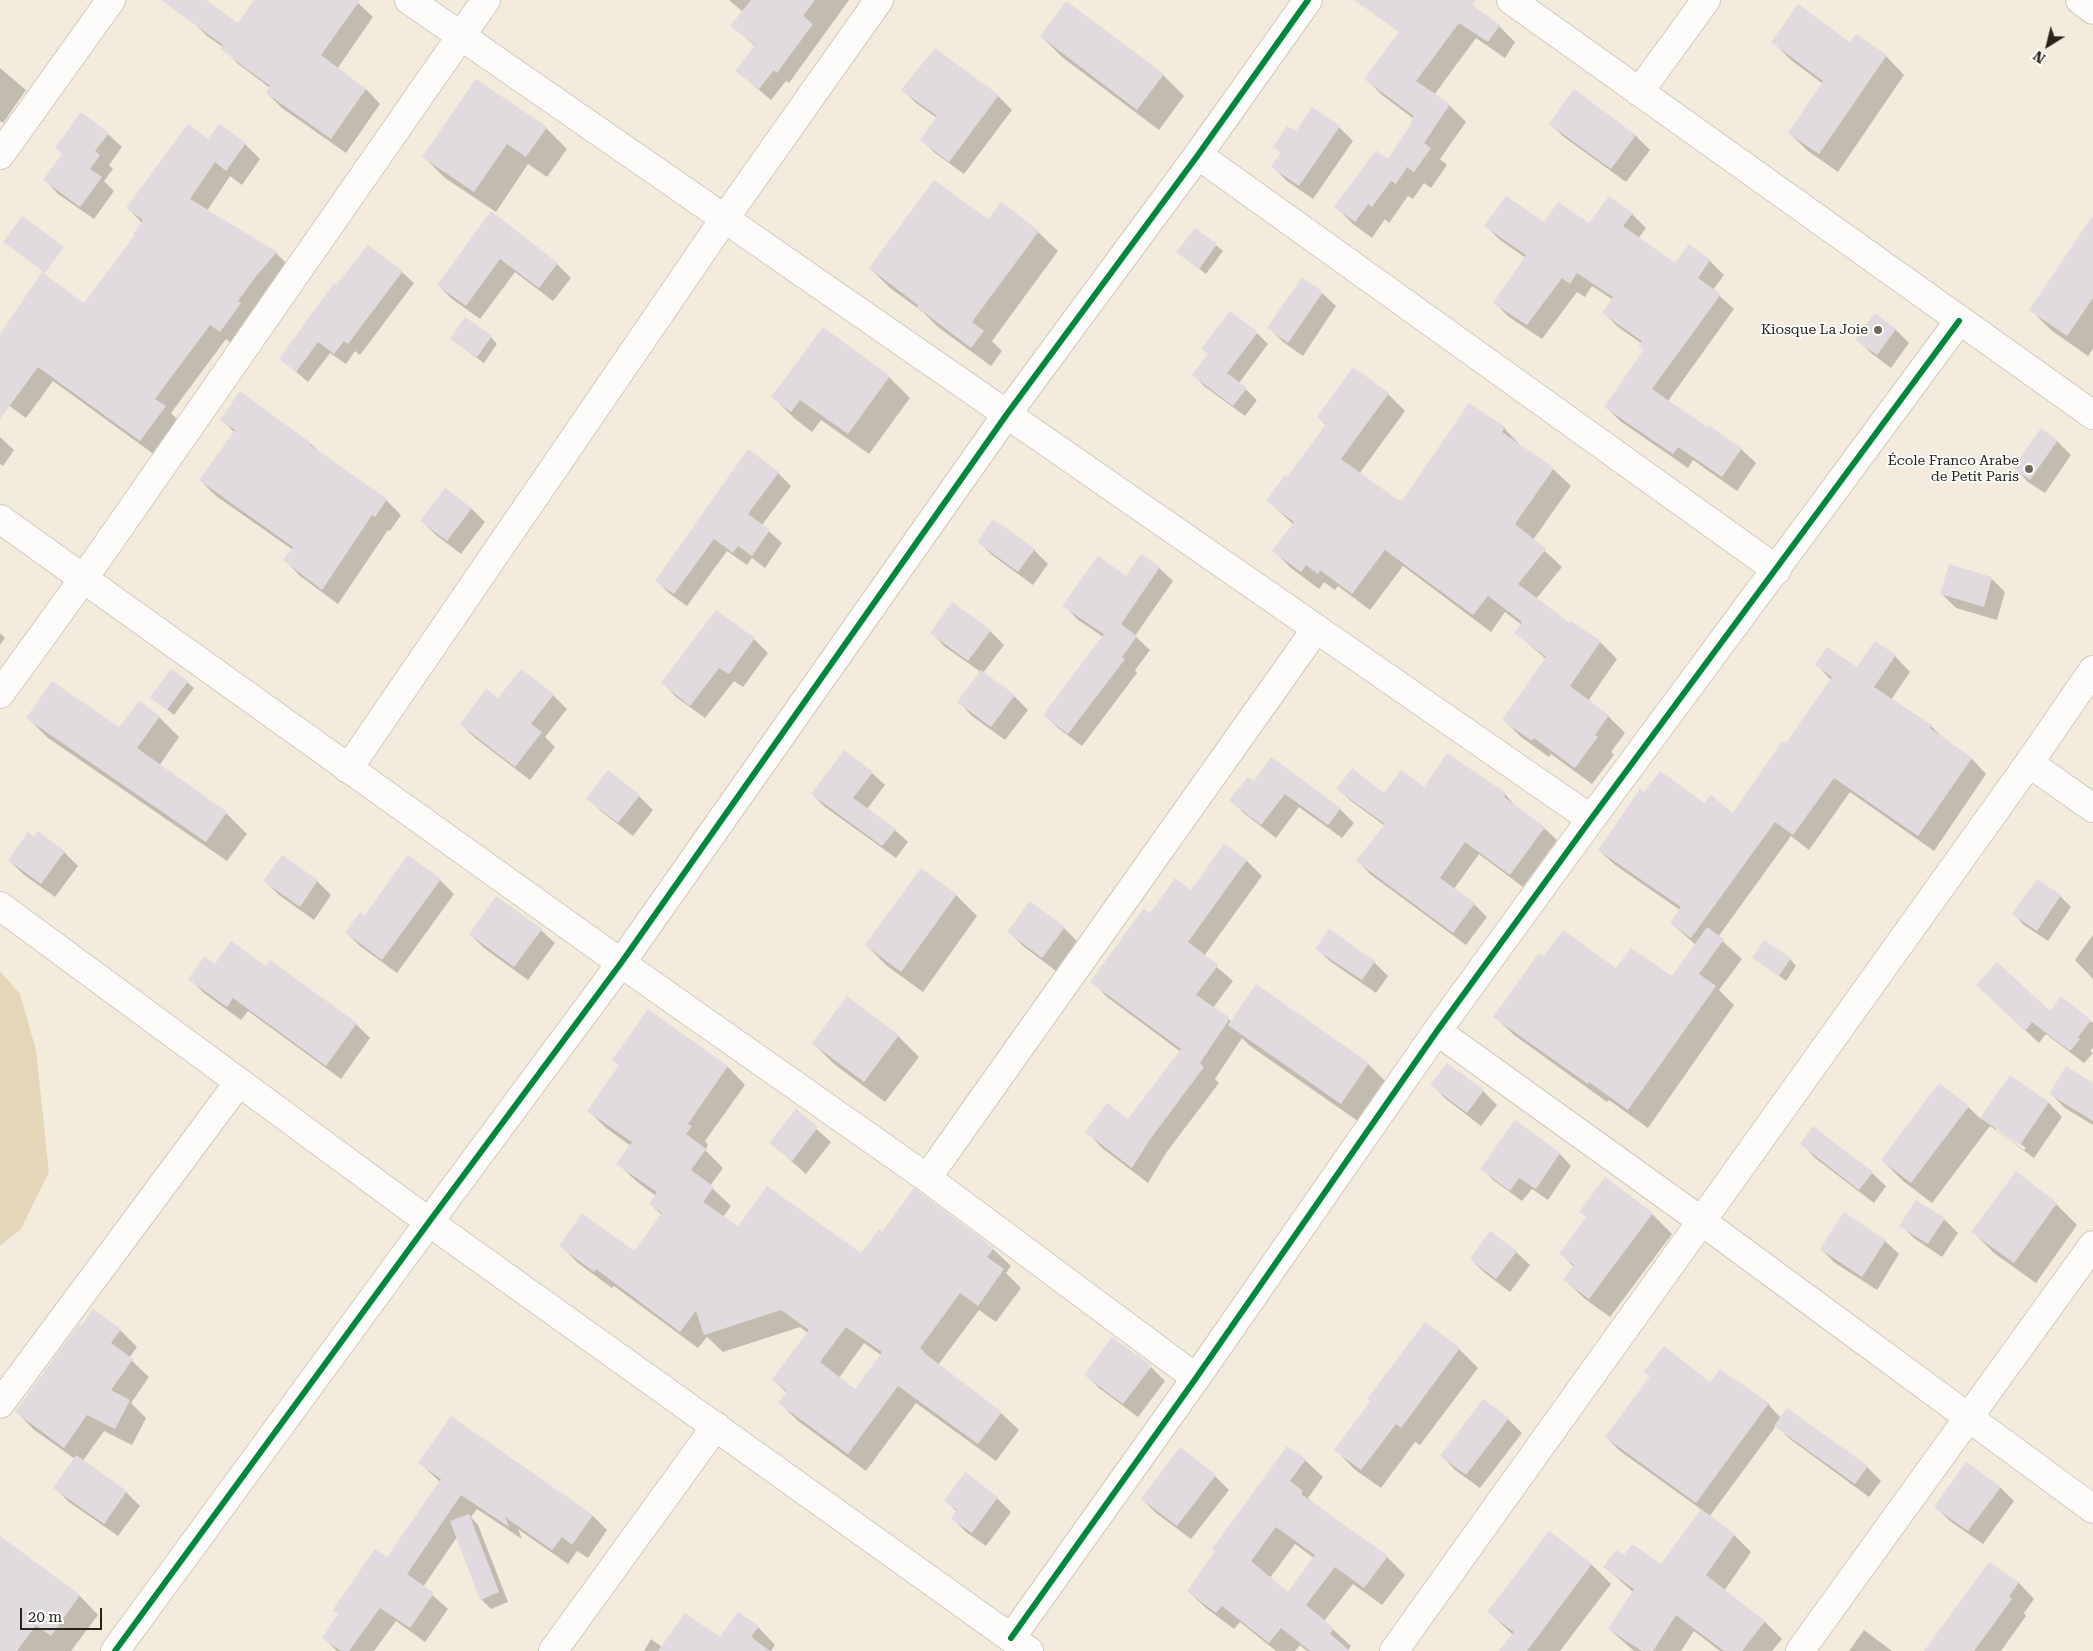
<!DOCTYPE html>
<meta charset="utf-8">
<style>
body{margin:0}
#map{position:relative;width:2093px;height:1651px;overflow:hidden;background:#f3ecdc;font-family:"Roboto Serif",serif}
canvas{display:block}
.north{position:absolute;left:2023px;top:20px;width:50px;height:50px;-webkit-text-stroke:4px #fefefe;paint-order:stroke;rotate:216deg;font-size:14px;font-weight:700;line-height:20px;text-align:center;color:#292419}
.north::after{content:'';display:block;margin:auto;width:18px;height:22px;background:#292419;clip-path:polygon(50% 0,100% 100%,50% 72%,0 100%)}
.scale{position:absolute;left:20px;top:1608px;width:82px;height:22px;box-sizing:border-box;border:2px solid #292419;border-top:0;padding-left:6px;font-size:15px;line-height:18px;white-space:nowrap;color:#292419;-webkit-text-stroke:4px #fefefe;paint-order:stroke}
</style>
<div id="map">
<canvas width="2093" height="1651"></canvas>
<div class="north">N</div>
<div class="scale">20 m</div>
</div>
<script>
const ctx = document.querySelector('canvas').getContext('2d');
ctx.lineJoin = 'round';
function fill(path, color) { ctx.fillStyle = color; ctx.fill(path, 'evenodd'); }
const shape = rows => new Path2D(rows.map(r => 'M' + r).join(''));
function strokePath(path, color, width, dash) { ctx.strokeStyle = color; ctx.lineWidth = width; ctx.lineCap = dash ? 'butt' : 'round'; ctx.setLineDash(dash || []); ctx.stroke(path); }
function drawText(font, color, halo, rows, align = 'center') {
  ctx.font = font + ' "Roboto Serif",serif'; ctx.lineWidth = 4; ctx.setLineDash([]); ctx.textBaseline = 'middle'; ctx.strokeStyle = halo; ctx.fillStyle = color; for (const [text, x, y, turn = 0] of rows) {
    ctx.save(); ctx.translate(x, y); ctx.rotate((+turn || 0) * Math.PI / 180); ctx.textAlign = isNaN(turn) ? turn : align; if (halo) ctx.strokeText(text, 0, 0); ctx.fillText(text, 0, 0); ctx.restore();
  }
}
const green = shape([
 [0,971,20,994,36,1050,49,1172,21,1229,0,1246]
]);
const shadow = shape([
 [270,0,355,0,373,17,337,69,366,89,380,104,346,153,282,108,267,93,270,88,237,63,223,47,207,36,192,21,239,25],
 [729,0,849,0,789,83,786,81,771,100,737,71,756,47,732,26,743,12],
 [1416,0,1464,0,1499,26,1515,42,1505,58,1476,38,1434,95,1449,105,1466,122,1440,159,1447,165,1431,188,1424,183,1413,199,1408,196,1389,223,1385,219,1372,238,1353,224,1336,207,1388,160,1413,124,1414,119,1382,95,1366,79,1400,33],
 [1041,36,1163,75,1184,96,1159,130,1062,57],
 [1772,41,1850,44,1886,56,1904,75,1838,172,1808,151,1789,133,1823,84,1791,60],
 [935,49,998,96,1012,110,964,174,935,153,921,139,937,118,916,103,902,89],
 [0,68,26,90,3,123,0,121],
 [1574,91,1636,136,1650,150,1626,182,1564,137,1550,124],
 [1313,109,1339,127,1353,141,1313,199,1287,181,1273,167,1282,154,1274,146,1296,133],
 [546,128,567,149,547,177,528,164,496,212,445,178,424,157],
 [108,134,122,147,109,165,113,169,104,181,114,191,94,219,58,194,45,180],
 [208,140,245,144,260,159,242,185,230,176,207,211,276,253,291,268,235,346,226,339,171,413,180,422,155,455,53,381,26,418,0,399,0,336,84,305,137,235,142,223,128,208],
 [491,213,557,264,571,278,553,301,515,272,480,319,452,299,438,285],
 [1632,214,1646,228,1638,239,1675,265,1689,246,1710,261,1724,275,1713,290,1734,309,1668,401,1707,429,1709,426,1741,449,1756,463,1737,491,1693,460,1688,468,1620,421,1606,407,1645,350,1640,345,1641,343,1618,327,1604,313,1613,300,1592,286,1585,297,1577,292,1542,339,1509,317,1495,303,1526,258,1500,240,1486,226,1589,225],
 [2093,218,2093,349,2088,356,2051,330,2030,309],
 [988,221,1038,232,1058,251,992,341,1002,351,991,366,938,327,923,312,890,288,870,268],
 [1216,245,1223,251,1206,274,1185,258],
 [402,272,414,283,360,355,355,351,346,364,330,353,308,382,281,359,337,287],
 [1322,293,1336,306,1303,356,1283,342,1269,328],
 [1230,313,1257,333,1268,344,1239,383,1257,400,1245,416,1204,386,1194,375,1209,355],
 [1875,315,1896,330,1909,343,1891,368,1871,353,1857,339],
 [491,337,497,344,484,363,451,339],
 [1354,369,1388,394,1405,411,1359,474,1398,502,1402,503,1504,428,1521,446,1553,469,1571,486,1533,540,1562,567,1536,599,1570,624,1600,642,1617,659,1588,701,1608,716,1625,733,1611,752,1614,755,1592,784,1551,754,1549,757,1521,737,1504,720,1546,659,1516,633,1522,625,1505,612,1491,632,1403,566,1370,610,1338,586,1335,590,1324,582,1319,589,1291,568,1274,551,1293,524,1268,501,1287,479,1326,425,1318,417],
 [889,377,910,398,869,454,821,420,812,432,794,418,773,397],
 [240,393,311,444,322,455,386,500,401,515,390,531,388,530,338,604,300,576,285,560,293,550,216,496,200,480,235,433,222,420],
 [2041,430,2057,441,2071,455,2045,493,2028,482,2015,468],
 [0,437,14,450,3,466,0,464],
 [778,473,791,486,762,525,782,543,765,568,752,558,747,565,727,551,687,606,670,594,657,581],
 [471,508,485,522,461,554,436,535,422,521],
 [978,541,1034,550,1048,564,1033,585,992,555],
 [1141,556,1159,568,1173,581,1135,636,1150,650,1135,670,1137,673,1082,746,1058,728,1045,715,1103,637,1077,619,1064,605,1126,578],
 [1991,578,2005,592,1997,620,1956,608,1942,594],
 [990,631,1004,645,983,673,1014,696,1028,710,1005,740,972,716,959,702,981,672,945,647,932,633],
 [0,633,5,638,0,645],
 [754,639,768,653,743,687,734,681,705,718,676,697,663,683],
 [1895,656,1910,672,1891,700,1931,726,1947,742,1971,758,1986,774,1934,851,1850,792,1809,850,1791,836,1718,937,1742,959,1719,990,1734,1005,1648,1128,1609,1100,1607,1102,1514,1035,1495,1017,1617,970,1672,978,1696,945,1671,923,1680,910,1615,865,1599,850,1645,794,1704,805,1733,815,1786,745,1831,680,1817,665,1858,669],
 [521,671,553,695,567,709,545,737,555,747,530,780,475,738,461,724,498,700],
 [187,682,194,688,174,715,152,697],
 [159,717,179,737,159,766,226,813,247,834,227,861,48,738,28,718,120,729],
 [872,773,885,785,867,809,895,830,908,842,896,858,825,807,812,794],
 [1254,783,1340,809,1354,823,1342,838,1299,807,1276,838,1245,814,1231,800],
 [1338,789,1384,795,1424,789,1505,794,1517,808,1544,828,1557,840,1523,887,1479,854,1454,889,1474,904,1487,917,1466,945,1370,874,1358,861,1385,826,1351,801],
 [639,796,653,810,633,836,602,812,588,799],
 [1225,845,1247,861,1262,876,1204,956,1233,981,1213,1008,1232,1022,1368,1064,1389,1085,1362,1124,1250,1046,1242,1038,1215,1079,1219,1083,1166,1153,1148,1183,1102,1148,1087,1132,1128,1120,1181,1052,1107,997,1092,981,1150,915,1191,892],
 [64,852,78,866,55,897,23,874,9,860],
 [921,870,956,895,977,916,923,992,887,966,866,945],
 [440,880,454,894,397,973,360,946,346,932,365,917],
 [2037,880,2060,896,2071,907,2048,941,2024,925,2014,914],
 [265,881,317,881,331,895,314,920,279,895],
 [1064,928,1078,942,1056,971,1023,946,1009,932],
 [541,930,555,943,528,980,484,948,470,934],
 [2093,935,2093,979,2075,960],
 [1317,949,1374,962,1388,976,1376,993,1331,962],
 [1754,958,1790,959,1796,966,1786,981],
 [270,962,356,1024,370,1038,341,1079,248,1011,241,1020,204,993,190,979,215,966,266,968],
 [1991,998,2090,1021,2093,1023,2093,1048,2090,1051,2093,1053,2084,1063,2046,1034,2039,1043],
 [648,1011,728,1067,745,1085,705,1141,708,1145,705,1150,723,1168,710,1186,731,1206,723,1217,738,1228,862,1254,883,1233,993,1249,1011,1266,1006,1273,1021,1288,996,1322,979,1310,938,1365,1001,1413,1019,1430,996,1461,916,1403,866,1471,798,1421,780,1403,787,1393,773,1379,808,1333,800,1327,723,1352,707,1337,698,1348,614,1286,612,1288,578,1263,561,1246,634,1253,662,1215,650,1204,656,1196,636,1181,618,1164,631,1146,606,1128,589,1111,620,1066,614,1060],
 [864,1343,881,1355,856,1391,839,1378],
 [898,1036,919,1057,885,1102,834,1064,813,1043],
 [2010,1077,2049,1103,2062,1117,2034,1158,1990,1126,1932,1203,1903,1181,1882,1160,1968,1107,1981,1119],
 [1996,1127,2026,1148,2024,1150,1996,1130],
 [2093,1084,2093,1125,2065,1108,2051,1094],
 [1432,1085,1483,1091,1497,1105,1481,1126,1446,1099],
 [796,1111,831,1142,806,1174,771,1143],
 [1802,1144,1872,1173,1886,1186,1874,1203,1815,1158],
 [1560,1154,1571,1166,1548,1200,1532,1189,1522,1201,1493,1180,1481,1168],
 [2016,1173,2056,1204,2077,1225,2036,1283,1994,1253,1973,1232],
 [1581,1212,1652,1214,1672,1234,1610,1317,1585,1299,1565,1280,1574,1267,1561,1254,1587,1218],
 [1944,1219,1958,1233,1942,1257,1915,1239,1901,1225],
 [1885,1241,1899,1254,1877,1290,1835,1263,1821,1249],
 [1516,1252,1530,1265,1510,1292,1485,1273,1471,1259],
 [120,1330,137,1347,129,1358,149,1377,131,1403,146,1418,132,1445,104,1431,82,1462,126,1492,140,1506,118,1536,69,1502,55,1488,75,1459,33,1429,17,1412],
 [1459,1349,1478,1368,1420,1445,1415,1442,1381,1488,1354,1469,1336,1450],
 [1151,1367,1165,1381,1138,1417,1099,1388,1085,1374],
 [1711,1384,1768,1404,1781,1418,1867,1467,1881,1481,1869,1497,1790,1439,1776,1426,1709,1517,1734,1535,1751,1552,1724,1591,1765,1622,1782,1639,1772,1651,1720,1651,1694,1631,1681,1651,1634,1651,1609,1629,1633,1592,1605,1567,1624,1557,1662,1566,1702,1510,1620,1451,1606,1437],
 [1508,1419,1522,1433,1480,1488,1455,1470,1442,1456],
 [1305,1460,1323,1477,1308,1498,1316,1506,1387,1557,1405,1575,1382,1605,1353,1584,1324,1621,1351,1646,1347,1651,1307,1651,1300,1645,1295,1651,1276,1651,1240,1622,1234,1629,1206,1608,1188,1591],
 [1295,1544,1314,1558,1288,1593,1270,1578],
 [420,1463,593,1516,607,1530,588,1558,577,1551,568,1564,518,1529,522,1539,477,1509,471,1517,478,1525,508,1602,491,1609,481,1599,457,1537,423,1587,448,1609,425,1642,396,1621,374,1651,337,1651,323,1637,339,1615,334,1610,387,1559,440,1482],
 [1215,1476,1229,1490,1191,1539,1156,1513,1142,1499],
 [2000,1487,2014,1501,1983,1544,1950,1521,1936,1507],
 [997,1498,1011,1512,986,1546,966,1532,952,1518,957,1512,946,1500],
 [1549,1533,1592,1565,1611,1584,1560,1651,1501,1651,1513,1635,1489,1612],
 [0,1538,80,1596,98,1615,71,1651,0,1651],
 [1989,1563,2019,1583,2034,1599,2024,1613,2026,1616,2001,1651,1925,1651],
 [758,1627,775,1645,771,1651,644,1651,651,1639,662,1647,720,1639],
 [1864,1630,1892,1651,1849,1651]
]);
const building = shape([
 [161,0,206,0,238,23,254,0,360,0,321,55,366,89,331,139,266,93,270,86,220,49,223,45],
 [751,0,815,0,803,16,813,24,777,73,774,70,759,89,735,71,755,45,730,26],
 [1354,0,1476,0,1472,5,1500,25,1488,42,1459,23,1416,81,1450,104,1424,143,1431,148,1414,172,1407,167,1396,184,1391,181,1372,207,1368,204,1355,222,1334,207,1376,150,1388,159,1412,123,1410,122,1414,116,1364,79,1399,32],
 [1066,1,1164,74,1137,110,1040,36],
 [1798,4,1850,42,1856,34,1887,55,1819,154,1788,133,1823,81,1771,42],
 [935,48,999,95,949,162,920,140,937,116,901,90],
 [476,79,547,127,526,157,507,144,474,192,422,157],
 [1574,89,1636,135,1611,169,1549,124],
 [1312,107,1340,126,1299,186,1271,167,1281,152,1273,147,1287,126,1296,131],
 [81,112,109,133,95,151,100,155,90,169,102,177,80,207,43,180,62,154,55,148],
 [188,124,208,139,219,124,246,143,226,171,215,162,190,199,277,252,257,275,238,301,241,303,220,332,210,325,155,399,166,406,140,441,38,367,0,419,0,334,42,272,84,303,135,235,133,234,143,220,126,208],
 [934,180,988,219,1001,202,1039,231,972,322,984,331,971,348,917,307,918,305,869,268],
 [1506,196,1544,222,1558,202,1589,223,1609,196,1633,213,1623,226,1675,263,1689,244,1710,260,1698,278,1721,294,1652,389,1707,427,1708,425,1742,448,1722,477,1678,447,1673,454,1604,407,1644,349,1638,345,1642,341,1602,313,1613,297,1577,273,1570,284,1562,278,1527,325,1493,303,1526,255,1484,226],
 [491,211,558,263,539,288,500,259,466,306,437,285],
 [2093,215,2093,298,2067,336,2029,310],
 [22,216,64,247,45,273,3,242],
 [1195,228,1217,244,1199,269,1176,252],
 [368,245,403,271,348,344,344,341,334,354,318,342,296,372,279,359,334,283,336,285],
 [1302,277,1323,292,1288,343,1267,328],
 [1230,311,1258,332,1227,373,1247,388,1233,406,1192,375,1208,354,1201,349],
 [1875,313,1896,329,1877,355,1855,340],
 [465,317,492,336,477,357,450,339],
 [823,327,890,376,848,434,800,400,791,412,771,397],
 [1353,367,1389,393,1341,459,1398,500,1399,499,1402,501,1469,403,1505,427,1502,432,1554,468,1515,524,1546,549,1518,584,1570,623,1571,621,1601,641,1570,686,1609,715,1595,735,1598,737,1575,768,1534,738,1532,741,1502,720,1546,657,1514,633,1522,622,1488,596,1473,615,1385,550,1352,594,1320,570,1318,574,1306,565,1301,572,1272,551,1294,522,1266,501,1285,475,1287,477,1326,424,1317,417],
 [240,391,311,443,310,445,387,499,375,517,372,515,322,590,283,560,293,547,199,480,235,430,220,420],
 [2041,428,2058,440,2030,480,2013,468],
 [748,449,779,472,748,514,770,530,752,556,738,546,733,553,714,539,674,594,655,581],
 [445,488,472,508,447,541,420,521],
 [993,519,1035,549,1018,572,977,542],
 [1141,554,1160,567,1121,624,1137,636,1122,657,1125,659,1068,734,1043,715,1104,634,1062,606,1098,556,1126,576],
 [1949,564,1992,577,1984,607,1940,594],
 [952,602,991,630,968,661,930,633],
 [716,610,755,638,729,674,719,668,690,706,661,683],
 [1875,641,1896,655,1874,687,1932,725,1930,728,1972,758,1918,836,1834,778,1793,835,1775,822,1691,938,1670,923,1681,907,1598,850,1640,789,1644,792,1660,771,1704,803,1711,795,1733,813,1782,741,1786,743,1832,677,1815,665,1827,647,1857,667],
 [171,669,188,681,167,710,150,697],
 [521,669,554,694,531,724,542,732,515,767,460,724,486,689,498,698],
 [981,670,1015,695,991,727,957,702],
 [52,681,119,727,139,701,160,716,137,748,227,812,206,842,26,718],
 [844,750,873,772,853,798,896,829,882,846,811,794],
 [1447,753,1506,793,1504,797,1545,827,1510,875,1465,842,1440,878,1475,903,1453,933,1356,861,1385,824,1336,789,1352,768,1384,793,1401,770,1424,787],
 [1271,757,1341,808,1328,825,1285,794,1261,825,1229,800,1248,777,1254,781],
 [608,770,640,795,618,823,586,799],
 [38,831,65,851,41,884,8,860,28,832,34,837],
 [1224,844,1247,860,1188,942,1218,965,1196,995,1230,1018,1200,1063,1204,1067,1151,1138,1132,1168,1085,1132,1107,1103,1128,1119,1181,1049,1090,982,1143,909,1150,913,1175,878,1191,890],
 [282,855,318,880,300,907,263,881],
 [408,855,441,879,382,960,345,932,360,912,364,916],
 [921,868,957,894,901,972,865,945],
 [2037,879,2061,895,2037,931,2012,914],
 [496,896,542,929,514,967,469,934],
 [1030,901,1065,927,1042,958,1007,932],
 [1707,927,1724,939,1699,974,1716,986,1628,1110,1589,1082,1588,1084,1493,1017,1538,954,1544,956,1563,930,1616,968,1631,948,1672,976],
 [1329,929,1375,961,1362,980,1315,949],
 [1764,940,1791,958,1779,976,1752,958],
 [231,941,266,966,270,960,357,1023,326,1066,233,998,227,1007,188,979,204,957,215,964],
 [1997,962,2050,1011,2061,996,2091,1020,2078,1037,2080,1039,2070,1051,2032,1022,2025,1031,1976,985],
 [1256,984,1369,1063,1341,1104,1228,1025],
 [847,996,899,1035,864,1082,812,1043],
 [648,1009,728,1066,688,1124,692,1126,686,1134,706,1149,691,1170,714,1187,703,1202,738,1226,767,1186,861,1253,879,1229,882,1232,914,1188,994,1248,987,1257,1004,1269,978,1306,960,1293,920,1348,924,1351,923,1352,1002,1412,978,1444,898,1386,848,1454,778,1403,787,1391,772,1379,809,1330,781,1310,704,1335,696,1311,680,1332,596,1269,594,1272,559,1246,582,1213,634,1251,662,1213,649,1204,657,1192,616,1164,632,1142,587,1111,619,1065,612,1060],
 [846,1327,882,1352,855,1389,820,1362],
 [1447,1063,1484,1090,1467,1113,1430,1085],
 [2066,1066,2093,1083,2093,1121,2049,1094],
 [2010,1075,2049,1102,2020,1145,1980,1118],
 [1939,1083,1969,1106,1911,1183,1881,1160],
 [796,1109,818,1127,792,1161,769,1143],
 [1515,1120,1560,1153,1536,1189,1519,1178,1510,1191,1480,1169],
 [1813,1126,1873,1172,1859,1190,1800,1144],
 [2016,1171,2057,1203,2014,1263,1971,1232],
 [1605,1177,1653,1213,1589,1299,1563,1280,1574,1265,1559,1254,1586,1217,1579,1212],
 [1916,1200,1945,1218,1928,1244,1899,1226],
 [1844,1212,1886,1240,1862,1277,1820,1249],
 [1490,1231,1517,1251,1496,1279,1470,1259],
 [93,1309,121,1329,111,1343,133,1359,111,1390,130,1400,115,1429,87,1415,64,1448,15,1412,79,1324,81,1326],
 [1425,1322,1460,1348,1401,1428,1396,1424,1361,1470,1334,1450,1370,1402,1367,1399],
 [1112,1337,1152,1366,1123,1404,1084,1375],
 [1664,1346,1710,1382,1720,1369,1769,1403,1696,1503,1605,1437,1650,1376,1644,1372],
 [1483,1399,1509,1418,1466,1475,1440,1456],
 [1787,1408,1868,1466,1855,1484,1774,1426],
 [451,1416,593,1515,572,1545,562,1537,552,1550,505,1517,509,1527,461,1495,407,1574,434,1593,410,1628,380,1608,349,1651,341,1651,322,1638,338,1614,332,1611,375,1549,387,1557,441,1479,418,1463],
 [1287,1446,1306,1459,1290,1481,1303,1491,1301,1494,1388,1556,1364,1588,1335,1567,1306,1605,1334,1628,1330,1634,1350,1651,1310,1651,1281,1628,1269,1643,1222,1606,1216,1613,1187,1591,1215,1551,1212,1549],
 [1276,1527,1315,1555,1288,1592,1251,1561],
 [1180,1447,1216,1475,1177,1526,1141,1499],
 [76,1455,127,1491,104,1524,53,1488],
 [1966,1462,2001,1487,1968,1531,1934,1507],
 [965,1472,998,1497,972,1533,951,1519,957,1510,944,1501],
 [1701,1509,1735,1534,1706,1575,1765,1621,1742,1651,1724,1651,1676,1615,1653,1651,1642,1651,1608,1629,1634,1589,1603,1567,1616,1550,1624,1555,1632,1544,1661,1564],
 [469,1514,499,1592,480,1600,450,1521],
 [1549,1531,1592,1564,1527,1651,1499,1651,1514,1632,1487,1612],
 [0,1536,80,1595,51,1636,36,1625,17,1651,0,1651],
 [1989,1562,2019,1582,2009,1597,2012,1599,1974,1651,1924,1651],
 [738,1612,759,1626,751,1637,770,1651,658,1651,685,1613,720,1637]
]);
const minor = shape([
 [409,0,1591,819],
 [1511,0,2093,415],
 [2080,0,2093,10],
 [1639,92,1706,0],
 [0,155,111,0],
 [1198,155,1777,570],
 [0,519,621,963,927,1178,1196,1378],
 [0,694,84,578,486,0],
 [2029,763,2093,808],
 [348,769,725,218,879,0],
 [0,906,429,1222,1029,1651],
 [1437,1031,1700,1220,2093,1509],
 [927,1178,1316,629],
 [0,1404,239,1082],
 [1011,1638,1196,1378,1437,1031,1591,819,1959,321],
 [115,1651,429,1222,621,963,1007,414,1198,155,1308,0],
 [553,1651,716,1426],
 [1394,1651,2029,763,2093,670],
 [1800,1651,2093,1245]
]);
const cycleway = shape([
 [1011,1638,1196,1378,1437,1031,1591,819,1959,321],
 [115,1651,429,1222,621,963,1007,414,1198,155,1308,0]
]);
const markers = [
 [1878,330,5,"#706a5d"],
 [2029,469,5,"#706a5d"]
];
const poiNames = [
 ["Kiosque La Joie",1868,330],
 ["École Franco Arabe",2019,461],
 ["de Petit Paris",2019,477]
];
fill(green, '#e4d7b9');
fill(shadow, '#0003');
fill(building, '#e1dade');
strokePath(minor, '#cfcabd', 30);
strokePath(minor, '#fdfcfa', 28);
strokePath(cycleway, '#00873e', 6);
for (const [x, y, r, color] of markers) { const dot = new Path2D(); dot.arc(x, y, r, 0, 2 * Math.PI); ctx.fillStyle = color; ctx.fill(dot); strokePath(dot, '#fefefe', 2); }
drawText('14px', '#292419', '#fefefe', poiNames, 'right');
</script>
